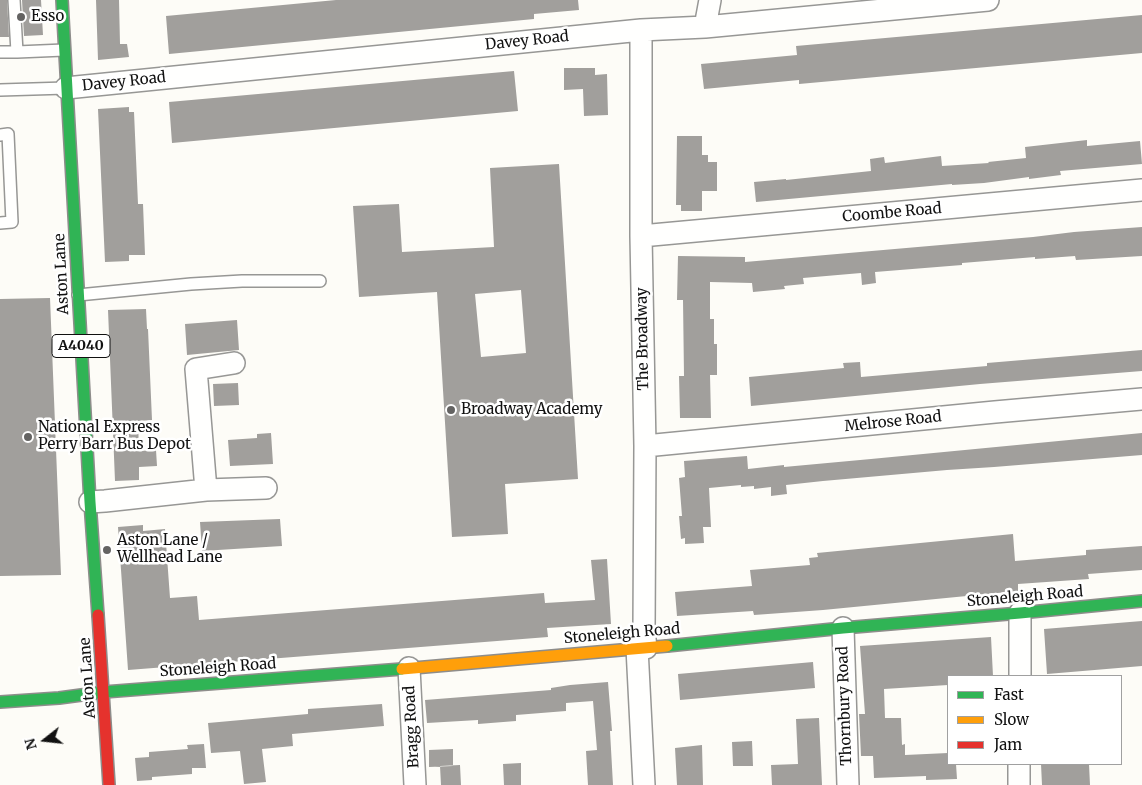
<!DOCTYPE html>
<style>
body{margin:0}
#map{position:relative;width:1142px;height:785px;overflow:hidden;background:#fdfcf7;font-family:Merriweather,serif}
canvas{display:block}
.legend{position:absolute;left:947px;top:675px;width:175px;height:90px;box-sizing:border-box;background:#fff;border:1px solid #a0a0a0;margin:0;padding:6px 9px;list-style:none;font-size:15px;color:#111}
.legend li{display:flex;align-items:center;gap:10px;height:25px}
.legend b{width:25px;border:1px solid #a0a0a0}
.north{position:absolute;left:20px;top:715px;width:50px;height:50px;-webkit-text-stroke:4px #fff;paint-order:stroke;rotate:254deg;font-size:14px;font-weight:700;line-height:20px;text-align:center;color:#111}
.north::after{content:'';display:block;margin:auto;width:18px;height:22px;background:#111;clip-path:polygon(50% 0,100% 100%,50% 72%,0 100%)}
</style>
<div id="map">
<canvas width="1142" height="785"></canvas>
<ul class="legend">
<li><b style="height:6px;background:#30b455"></b>Fast</li>
<li><b style="height:6px;background:#ff9f0a"></b>Slow</li>
<li><b style="height:6px;background:#e5322d"></b>Jam</li>
</ul>
<div class="north">N</div>
</div>
<script>
const ctx = document.querySelector('canvas').getContext('2d');
ctx.lineJoin = 'round';
function fill(path, color) { ctx.fillStyle = color; ctx.fill(path, 'evenodd'); }
const shape = rows => new Path2D(rows.map(r => 'M' + r).join(''));
function strokePath(path, color, width, dash) { ctx.strokeStyle = color; ctx.lineWidth = width; ctx.lineCap = dash ? 'butt' : 'round'; ctx.setLineDash(dash || []); ctx.stroke(path); }
function drawText(font, color, halo, rows, align = 'center') {
  ctx.font = font + ' Merriweather,serif'; ctx.lineWidth = 5; ctx.setLineDash([]); ctx.textBaseline = 'middle'; ctx.strokeStyle = halo; ctx.fillStyle = color; for (const [text, x, y, turn = 0] of rows) {
    ctx.save(); ctx.translate(x, y); ctx.rotate((+turn || 0) * Math.PI / 180); ctx.textAlign = isNaN(turn) ? turn : align; if (halo) ctx.strokeText(text, 0, 0); ctx.fillText(text, 0, 0); ctx.restore();
  }
}
const building = shape([
 [0,0,7,0,9,37,0,37],
 [22,0,41,0,43,35,24,36],
 [96,0,119,0,120,44,127,44,129,57,98,60],
 [336,0,578,0,579,10,534,14,534,19,169,54,166,16],
 [1142,15,1142,53,799,84,799,80,704,89,701,64,797,55,796,46],
 [564,68,595,68,595,75,607,74,608,115,584,116,583,89,564,90],
 [514,71,518,111,172,143,169,102],
 [129,107,129,112,134,112,138,204,143,204,145,255,129,255,129,261,105,262,98,109],
 [677,136,702,136,702,155,708,155,708,162,717,162,717,191,702,191,702,211,681,211,681,205,676,205],
 [1087,140,1087,146,1140,141,1142,164,1060,171,1061,175,1029,179,1029,177,984,183,952,185,952,184,756,202,754,182,786,179,786,180,871,171,870,159,884,157,885,163,941,156,942,166,989,163,988,162,1026,158,1025,147],
 [559,164,578,479,505,484,508,534,452,537,437,292,359,297,353,206,399,204,402,252,494,247,490,168],
 [521,290,526,353,481,357,475,294],
 [1142,227,1142,256,1076,260,1075,256,1035,259,1035,257,962,263,962,265,875,272,876,283,862,285,861,273,803,278,804,284,784,286,785,289,753,292,752,283,710,282,710,319,714,319,714,344,717,344,717,375,710,375,711,418,680,418,679,376,684,376,683,300,677,300,678,256,745,257,745,262,1033,237,1074,232],
 [50,298,61,575,0,576,0,299],
 [146,309,147,329,148,329,152,420,138,421,139,451,156,450,157,466,139,467,139,480,115,481,108,310],
 [237,320,239,350,187,355,185,324],
 [1142,350,1142,371,980,384,751,406,749,377,844,368,843,363,860,362,861,377,987,366,987,363],
 [238,383,239,405,214,406,213,384],
 [271,433,273,464,230,466,228,440,257,438,257,434],
 [1142,433,1142,455,994,467,947,470,823,481,786,485,787,494,771,496,771,487,754,489,754,486,741,487,741,485,709,488,711,527,703,527,704,543,685,544,685,538,681,539,679,516,682,516,679,478,685,477,684,461,747,456,748,469,784,465,784,467,871,459],
 [280,519,282,546,202,551,200,522],
 [143,525,143,531,165,529,170,598,197,596,199,620,544,593,545,603,595,600,591,560,607,559,611,624,547,628,548,637,128,670,118,527],
 [1013,534,1015,561,1086,555,1086,550,1142,546,1142,570,1088,574,1089,579,1018,584,1018,591,823,610,754,615,753,611,677,616,675,592,752,586,750,570,810,565,809,558,818,557,817,553],
 [1142,621,1142,666,1047,674,1044,629],
 [991,637,993,676,948,676,948,685,884,689,885,718,901,718,902,745,905,744,905,755,948,753,948,764,956,764,957,779,926,780,926,776,874,778,873,756,861,756,859,714,865,714,860,646],
 [813,662,815,688,680,700,678,674],
 [608,682,612,731,610,731,613,785,588,785,586,751,597,750,593,701,566,703,566,711,516,715,516,721,478,724,478,720,427,723,425,700,551,690,551,688,570,685],
 [382,704,384,726,292,734,293,746,262,749,266,782,244,784,240,751,211,753,208,723,308,714,308,709],
 [819,718,822,785,772,785,771,765,798,764,796,719],
 [752,741,753,766,733,766,732,742],
 [204,744,206,768,192,768,192,774,152,777,152,780,137,781,135,758,149,757,149,752,188,749,187,745],
 [702,745,703,785,677,785,675,748],
 [453,749,453,766,429,767,429,750],
 [521,763,521,785,504,785,503,764],
 [1041,764,1089,764,1090,785,1042,785],
 [460,765,461,785,441,785,440,766]
]);
const lane = shape([
 [14,0,17,52,64,50],
 [0,52,17,52],
 [0,90,66,88],
 [0,135,8,134,12,222,0,223],
 [78,295,191,284,242,281,320,281]
]);
const street = shape([
 [705,27,710,0],
 [641,30,641,236,645,446,644,630,646,648],
 [66,88,641,30,705,27,988,0],
 [641,236,1142,190],
 [645,446,995,412,1142,399],
 [206,490,196,369,234,363],
 [90,502,105,501,206,490,266,488],
 [843,628,848,785],
 [637,648,644,785],
 [409,668,415,785],
 [1020,676,1020,613],
 [1019,785,1019,764]
]);
const fast = shape([
 [62,0,90,502,98,615],
 [667,646,843,628,1020,613,1142,601],
 [0,702,59,698,104,692,402,669]
]);
const slow = shape([
 [402,669,667,646]
]);
const jam = shape([
 [98,615,109,785]
]);
const markers = [
 [21,17,5,"#646362"],
 [451,410,5,"#646362"],
 [28,437,5,"#646362"],
 [107,550,5,"#646362"]
];
const shields = [
 [81,346,58]
];
const shieldNames = [
 ["A4040",81,346]
];
const poiNames = [
 ["Esso",31,17],
 ["Broadway Academy",461,410],
 ["National Express",38,428],
 ["Perry Barr Bus Depot",38,445],
 ["Aston Lane /",117,541],
 ["Wellhead Lane",117,558]
];
const streetNames = [
 ["Davey Road",527,41,-6],
 ["Davey Road",124,82,-6],
 ["Coombe Road",892,213,-5],
 ["Aston Lane",62,274,-93],
 ["The Broadway",643,339,-91],
 ["Melrose Road",893,422,-6],
 ["Stoneleigh Road",1025,597,-5],
 ["Stoneleigh Road",622,634,-5],
 ["Stoneleigh Road",218,668,-4],
 ["Aston Lane",88,678,-94],
 ["Thornbury Road",845,706,-92],
 ["Bragg Road",412,727,-93]
];
fill(building, '#a19f9c');
strokePath(lane, '#979795', 14);
strokePath(street, '#979795', 24);
strokePath(fast, '#8e8d8b', 14);
strokePath(slow, '#8e8d8b', 14);
strokePath(jam, '#8e8d8b', 14);
strokePath(lane, '#fffffe', 11);
strokePath(street, '#fffffe', 21);
strokePath(fast, '#30b455', 11);
strokePath(slow, '#ff9f0a', 11);
strokePath(jam, '#e5322d', 11);
for (const [x, y, r, color] of markers) { const dot = new Path2D(); dot.arc(x, y, r, 0, 2 * Math.PI); ctx.fillStyle = color; ctx.fill(dot); strokePath(dot, '#fff', 2); }
for (const [x, y, w] of shields) { const box = new Path2D(); box.roundRect(x - w / 2, y - 11.5, w, 23, 4); ctx.fillStyle = '#fff'; ctx.fill(box); strokePath(box, '#111', 1); }
drawText('bold 14px', '#111', null, shieldNames);
drawText('15px', '#111', '#fff', poiNames, 'left');
drawText('15px', '#111', '#fff', streetNames);
</script>
